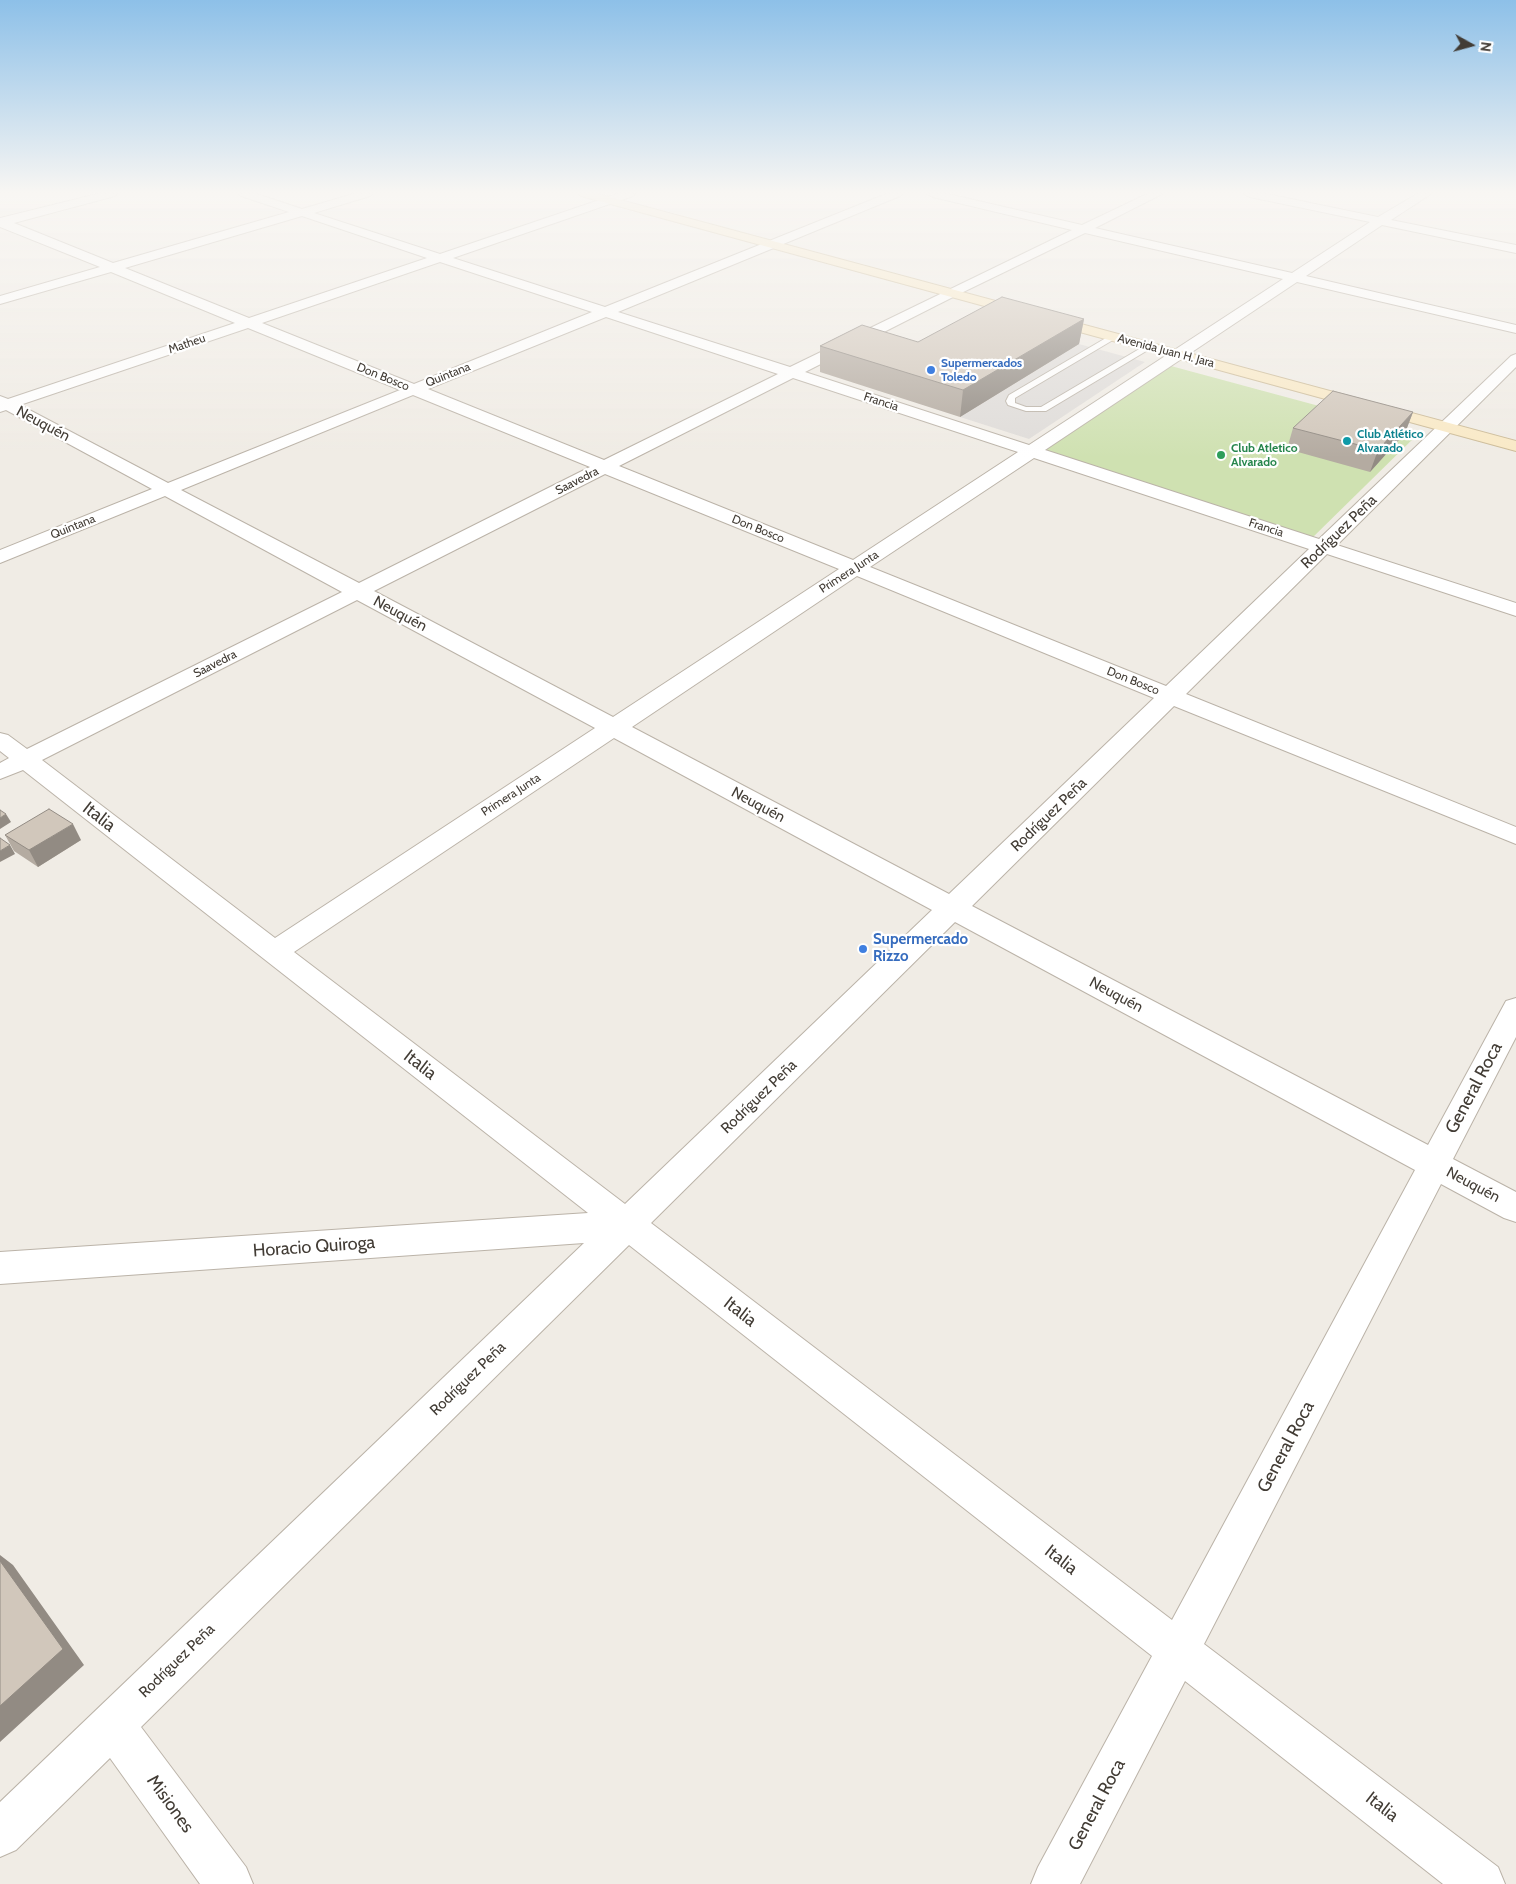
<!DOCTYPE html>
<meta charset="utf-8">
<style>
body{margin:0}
#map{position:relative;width:1516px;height:1884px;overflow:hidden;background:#f0ece5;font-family:Cabin,sans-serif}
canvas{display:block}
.north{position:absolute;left:1446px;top:20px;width:50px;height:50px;-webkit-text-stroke:4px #fff;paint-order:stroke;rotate:97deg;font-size:14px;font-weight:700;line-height:20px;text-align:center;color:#423c35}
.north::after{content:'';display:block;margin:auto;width:18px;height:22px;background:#423c35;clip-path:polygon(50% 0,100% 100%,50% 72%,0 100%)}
</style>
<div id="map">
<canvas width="1516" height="1884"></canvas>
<div class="north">N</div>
</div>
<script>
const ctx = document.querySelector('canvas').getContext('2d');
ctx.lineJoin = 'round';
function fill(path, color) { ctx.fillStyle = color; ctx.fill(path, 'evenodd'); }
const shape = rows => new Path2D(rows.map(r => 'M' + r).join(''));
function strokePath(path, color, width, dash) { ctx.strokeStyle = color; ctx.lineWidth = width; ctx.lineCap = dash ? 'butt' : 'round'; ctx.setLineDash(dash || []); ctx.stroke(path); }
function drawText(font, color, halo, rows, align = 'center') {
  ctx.font = font + ' Cabin,sans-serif'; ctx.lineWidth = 4.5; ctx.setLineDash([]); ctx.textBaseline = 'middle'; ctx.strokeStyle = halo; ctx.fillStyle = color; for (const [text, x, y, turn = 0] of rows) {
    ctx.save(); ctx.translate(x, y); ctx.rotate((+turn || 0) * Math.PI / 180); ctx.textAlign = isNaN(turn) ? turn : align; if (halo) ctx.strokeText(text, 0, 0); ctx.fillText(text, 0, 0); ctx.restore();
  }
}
const green = shape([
 [1171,366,1419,433,1309,541,1040,453]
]);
const parking = shape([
 [1079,344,1145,362,1029,439,960,417]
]);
const service = shape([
 [1111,335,1118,337,1015,398,1015,403,1026,407,1041,407,1146,345,1153,347,1046,411,1026,411,1008,405,1006,401,1009,395,1111,335]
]);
const minor = shape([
 [97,194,117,194,115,196,14,223,113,263,289,212,241,196,239,194,257,194,302,209,353,194,372,194,370,196,314,213,440,254,617,194,635,194,633,196,453,258,605,307,886,194,902,194,900,196,618,312,790,367,1072,230,933,197,927,194,948,194,1082,225,1147,194,1162,194,1095,228,1292,273,1370,222,1250,197,1244,194,1267,194,1378,217,1417,194,1431,194,1391,220,1516,245,1516,253,1382,225,1306,276,1516,325,1516,333,1297,282,1045,450,1319,539,1511,356,1516,354,1516,367,1337,545,1516,603,1516,616,1327,554,1186,694,1516,827,1516,844,1174,706,972,906,1428,1145,1506,1001,1516,998,1516,1037,1453,1159,1516,1192,1516,1222,1504,1218,1441,1184,1204,1644,1498,1867,1505,1884,1443,1884,1185,1681,1080,1884,1031,1884,1038,1867,1152,1656,629,1245,141,1727,246,1867,253,1884,200,1884,110,1758,16,1850,0,1857,0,1802,584,1243,0,1284,0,1252,588,1213,23,770,0,779,0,763,9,758,0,751,0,733,8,735,27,749,342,592,165,496,0,563,0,550,152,489,6,410,0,412,0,396,8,399,235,323,111,272,0,304,0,296,100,267,0,227,0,218,97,194],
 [302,216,427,258,249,318,125,268,302,216],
 [1085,233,1283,279,1029,445,805,372,955,296,1085,233],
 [440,262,592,312,414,384,262,323,440,262],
 [606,317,778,374,604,460,428,389,606,317],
 [248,328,400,390,168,483,20,405,248,328],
 [793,378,1018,452,853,560,619,466,793,378],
 [413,395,590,467,359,583,181,490,413,395],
 [1034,458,1309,549,1166,686,870,567,1034,458],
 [605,474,839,569,613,717,374,591,605,474],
 [857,576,1154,698,949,894,632,727,857,576],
 [357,600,595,728,275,938,42,760,357,600],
 [614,738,932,910,625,1204,294,952,614,738],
 [955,922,1415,1170,1172,1620,651,1223,955,922]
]);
const secondary = shape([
 [579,194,598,194,1516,441,1516,451,581,196,579,194]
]);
const wall = shape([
 [1084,319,1079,344,960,417,820,372,820,346,918,342],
 [1413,412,1405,433,1370,472,1287,449,1293,428],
 [5,835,81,840,38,867,14,851]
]);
const shadedWall = shape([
 [1084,319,1079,344,960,417,963,390],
 [1413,412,1405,433,1370,472,1378,450],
 [6,814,11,822,0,829,0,818],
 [73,824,81,840,38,867,29,850],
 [10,845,15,854,0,862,0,851],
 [0,1555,13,1565,84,1665,0,1742]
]);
const building = shape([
 [1002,297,1084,319,963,390,820,346,862,325,918,342,1002,297],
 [1333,391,1413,412,1378,450,1293,428,1333,391],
 [49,809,73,824,29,850,5,835,49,809],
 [0,810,6,814,0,818,0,810],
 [0,838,10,845,0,851,0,838],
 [0,1561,63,1649,0,1706,0,1561]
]);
const markers = [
 [931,370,5,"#3f7fe0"],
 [1347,441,5,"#0f9aa8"],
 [1221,455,5,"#2e9e5b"],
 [863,949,5,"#3f7fe0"]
];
const farStreetnames = [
 ["Matheu",187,344,-19],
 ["Avenida Juan H. Jara",1166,351,15],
 ["Quintana",448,375,-22],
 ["Don Bosco",383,377,22],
 ["Francia",881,402,18],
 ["Saavedra",577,481,-27],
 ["Quintana",73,527,-22],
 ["Francia",1266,528,18],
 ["Don Bosco",758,529,22],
 ["Primera Junta",849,572,-33],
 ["Saavedra",215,664,-27],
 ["Don Bosco",1133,681,22],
 ["Primera Junta",511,795,-33]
];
const farShopnames = [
 ["Supermercados",941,363],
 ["Toledo",941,377]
];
const farCulturenames = [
 ["Club Atlético",1357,434],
 ["Alvarado",1357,448]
];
const farLeisurenames = [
 ["Club Atletico",1231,448],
 ["Alvarado",1231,462]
];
const streetNames = [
 ["Neuquén",43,424,28],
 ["Rodríguez Peña",1339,532,-44],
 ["Neuquén",400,614,28],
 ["Neuquén",758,805,28],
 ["Rodríguez Peña",1049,815,-44],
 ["Neuquén",1116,995,28],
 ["Rodríguez Peña",759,1097,-44],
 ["Neuquén",1473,1185,28],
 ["Rodríguez Peña",468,1379,-44],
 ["Rodríguez Peña",177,1661,-44]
];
const shopNames = [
 ["Supermercado",873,940],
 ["Rizzo",873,957]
];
const nearStreetnames = [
 ["Italia",99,817,38],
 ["Italia",420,1065,38],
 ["General Roca",1474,1088,-62],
 ["Horacio Quiroga",314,1247,-4],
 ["Italia",740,1312,38],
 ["General Roca",1286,1447,-62],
 ["Italia",1061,1560,38],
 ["Misiones",170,1804,54],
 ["General Roca",1097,1805,-62],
 ["Italia",1382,1807,38]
];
fill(green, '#cfe1b1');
fill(parking, '#dfdcd9');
strokePath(service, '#bbb3a8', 2);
strokePath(minor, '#bbb3a8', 2);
strokePath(secondary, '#ccbb98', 2);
fill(service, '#fff');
fill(minor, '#fff');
fill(secondary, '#f9e9c6');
fill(wall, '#b4aba1');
fill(shadedWall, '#928b83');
fill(building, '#d1c7bb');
strokePath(building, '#928b83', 1);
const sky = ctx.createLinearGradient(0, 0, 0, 458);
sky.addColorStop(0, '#8dc0e8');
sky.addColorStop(0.42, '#f8f6f3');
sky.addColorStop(1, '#f8f6f300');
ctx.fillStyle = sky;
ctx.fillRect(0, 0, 1516, 458);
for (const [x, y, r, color] of markers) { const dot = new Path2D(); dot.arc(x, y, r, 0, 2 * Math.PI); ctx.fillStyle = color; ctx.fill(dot); strokePath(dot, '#fff', 2); }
drawText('12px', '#423c35', '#fff', farStreetnames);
drawText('bold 12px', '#366cbe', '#fff', farShopnames, 'left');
drawText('bold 12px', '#0d838f', '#fff', farCulturenames, 'left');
drawText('bold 12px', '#27864d', '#fff', farLeisurenames, 'left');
drawText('15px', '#423c35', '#fff', streetNames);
drawText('bold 15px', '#366cbe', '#fff', shopNames, 'left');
drawText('18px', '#423c35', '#fff', nearStreetnames);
</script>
